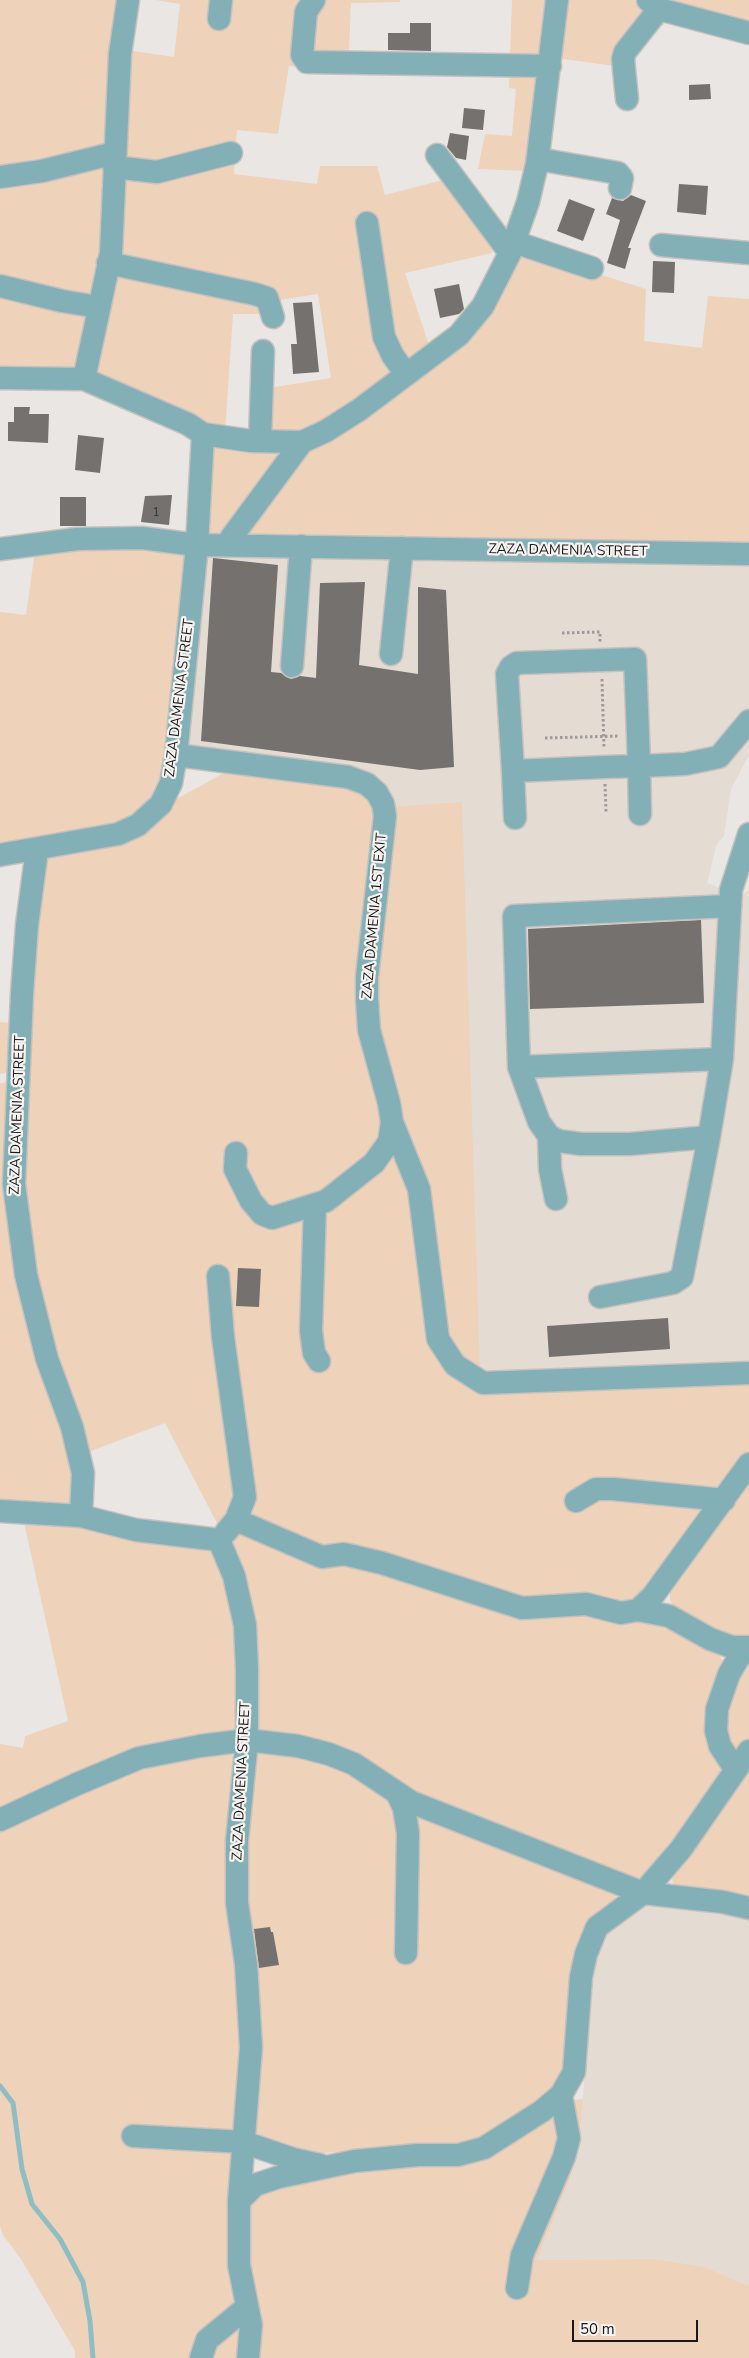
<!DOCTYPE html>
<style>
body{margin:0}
#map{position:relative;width:749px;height:2358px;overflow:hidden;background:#e9e6e4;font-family:"Nunito Sans",sans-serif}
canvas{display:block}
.scale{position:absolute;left:572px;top:2320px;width:126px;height:22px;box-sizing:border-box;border:2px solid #1a1918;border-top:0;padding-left:6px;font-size:15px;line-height:18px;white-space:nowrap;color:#1a1918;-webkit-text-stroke:4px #f6f3f1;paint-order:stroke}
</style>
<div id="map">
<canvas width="749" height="2358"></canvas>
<div class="scale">50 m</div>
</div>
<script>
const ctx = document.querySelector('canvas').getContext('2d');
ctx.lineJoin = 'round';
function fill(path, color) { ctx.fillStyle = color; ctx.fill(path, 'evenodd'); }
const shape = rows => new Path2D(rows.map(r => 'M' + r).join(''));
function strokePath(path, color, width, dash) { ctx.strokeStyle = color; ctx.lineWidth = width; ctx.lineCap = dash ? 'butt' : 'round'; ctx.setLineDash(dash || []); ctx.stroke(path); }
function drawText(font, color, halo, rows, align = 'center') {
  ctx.font = font + ' "Nunito Sans",sans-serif'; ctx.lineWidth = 4.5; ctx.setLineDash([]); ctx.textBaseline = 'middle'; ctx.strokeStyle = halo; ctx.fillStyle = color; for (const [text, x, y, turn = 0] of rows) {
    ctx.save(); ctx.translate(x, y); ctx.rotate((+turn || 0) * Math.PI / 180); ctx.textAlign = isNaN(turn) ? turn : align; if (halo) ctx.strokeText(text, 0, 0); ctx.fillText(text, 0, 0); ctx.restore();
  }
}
const built = shape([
 [205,555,749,562,749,755,731,789,724,836,716,846,707,883,740,896,749,890,749,1367,480,1376,390,807,186,749],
 [645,1906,676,1907,749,1919,749,2286,705,2267,655,2259,537,2260,571,2177,578,2152,595,1959,604,1937,622,1918]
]);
const green = shape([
 [0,0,125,0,106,254,79,374,0,371],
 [156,0,400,0,400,2,351,3,348,70,289,66,278,134,237,130,234,174,317,184,320,166,377,166,385,195,447,179,490,236,492,253,405,273,430,348,356,406,298,434,267,435,269,388,331,378,318,294,266,302,267,314,233,314,225,433,95,378,126,50,174,57,180,4],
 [512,0,548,0,528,171,478,169,485,134,512,136,516,89,509,88],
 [564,0,634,0,647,13,665,24,613,47,615,66,556,58],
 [659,0,749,0,749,26],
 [516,248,646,289,644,341,702,348,708,296,749,299,749,544,202,536,213,447,300,445,446,352],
 [74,543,190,548,164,775,150,807,138,820,0,845,0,612,26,615,35,551],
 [241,768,353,785,379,805,361,975,398,1141,374,1029,390,807,462,802,480,1376,749,1367,749,1457,650,1589,626,1607,531,1604,328,1552,243,1519,239,1498,219,1527,165,1423,83,1454,26,1240,20,1188,39,866,53,855,171,802,224,773],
 [0,1022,15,1023,9,1072,0,1074],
 [12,1082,10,1183,75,1458,73,1510,0,1507,0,1083],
 [749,1473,749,1642,731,1644,677,1612,670,1600,670,1588],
 [23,1518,214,1543,240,1625,241,1736,0,1815,0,1744,23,1748,25,1736,68,1721],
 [239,1526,346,1560,585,1614,645,1617,717,1651,722,1660,726,1773,653,1870,640,1878,625,1881,251,1730,224,1540],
 [749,1656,749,1742,736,1761,722,1737,726,1704],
 [226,1750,233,1756,236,1766,242,1993,242,2358,75,2358,75,2351,21,2259,3,2235,0,2226,0,1828,124,1771],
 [253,1751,317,1756,617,1893,613,1903,589,1930,562,2083,499,2130,476,2142,307,2154,250,2140,244,1897],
 [749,1762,749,1903,676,1887,672,1880,672,1873],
 [583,2099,578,2152,571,2177,537,2260,655,2259,705,2267,749,2286,749,2358,257,2358,244,2215,253,2196,279,2183,375,2166,463,2161,565,2101]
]);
const stream = shape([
 [0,2086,13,2103,22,2169,32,2204,60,2239,83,2282,90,2321,93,2358]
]);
const building = shape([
 [410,23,431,23,431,51,388,50,388,33,410,33],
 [710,84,711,99,689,100,689,85],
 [464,108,485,110,483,130,462,128],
 [450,133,469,136,466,160,456,158,447,147],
 [679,184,708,186,706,215,677,212],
 [631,195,646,201,628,248,631,248,625,269,607,263,620,220,606,214,612,198,623,201],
 [569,199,595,209,583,241,557,231],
 [653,261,675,262,674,293,652,292],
 [459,284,464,309,459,314,440,318,434,289],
 [312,302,319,372,293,374,291,344,297,344,293,303],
 [14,407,30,407,29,414,49,414,48,443,8,441,8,422,14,422],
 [78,435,104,438,100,473,75,470],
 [172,495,169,525,141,522,145,496],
 [60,497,86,497,86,526,60,526],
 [213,558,278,565,271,672,281,673,291,679,300,676,316,678,320,583,365,582,359,665,418,674,418,587,446,590,454,767,420,770,201,741],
 [701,920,704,1003,530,1009,528,929],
 [238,1268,261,1269,259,1307,236,1306],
 [668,1318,670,1349,549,1357,547,1326],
 [270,1927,271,1932,273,1932,279,1965,259,1968,254,1929]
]);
const path = shape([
 [562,633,600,632,600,643],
 [602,679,604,748],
 [545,738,620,736],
 [605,784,606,812]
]);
const minor = shape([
 [314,0,306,12,302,55,307,62,550,66],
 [648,0,659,9,749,33],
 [219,19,221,0],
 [627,99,623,59,625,52,659,9],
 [437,155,510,253],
 [538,159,618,173,622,178,620,188],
 [114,167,157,172,231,153],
 [0,177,42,171,115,153],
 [367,223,384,337,393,356,406,374],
 [514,242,592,268],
 [661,245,749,253],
 [108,263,255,294,267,298,273,317],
 [0,286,62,301,98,307],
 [0,378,84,379],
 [203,434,251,441,302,442,326,431,359,410,459,335,483,306,510,253,528,202,537,164,557,0],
 [260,441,263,351],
 [229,545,231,538,302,442],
 [0,549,77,539,142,538,197,545,749,554],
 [391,654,402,548],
 [292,666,301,546],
 [176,755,348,777,367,784,377,793,383,804,385,816,367,977,367,999,369,1030,389,1103,392,1122,389,1142,374,1163,326,1201,272,1218,262,1214,251,1201,235,1169,236,1153],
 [513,771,515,818],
 [640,814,639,766,638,735,635,659,517,663,511,667,507,674,513,771,605,767,639,766,685,764,719,757,749,721],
 [37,850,27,925,22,994,14,1184,26,1275,47,1359,72,1427,83,1473,81,1516],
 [0,855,118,834,138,825,161,804,171,783,176,755,197,545,203,434,188,424,84,379,111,253,120,54,128,0],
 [722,1059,519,1067,539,1122,549,1136,559,1141,581,1144,630,1144,709,1137,722,1059,731,890,749,834],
 [519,1067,514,916,730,906],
 [392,1122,419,1189,438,1339,455,1365,483,1383,749,1373],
 [549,1136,550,1169,556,1199],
 [315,1205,311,1331,314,1353,319,1361],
 [218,1276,223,1337,245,1497,236,1520,226,1532],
 [600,1297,673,1283,682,1277,709,1137],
 [576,1501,596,1489,613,1489,724,1500],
 [0,1511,81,1516,136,1530,219,1540],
 [236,1520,322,1557,344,1554,382,1563,522,1608,586,1604,621,1613,638,1610,652,1597,749,1464],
 [219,1540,234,1576,245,1625,247,1669,247,1740,237,1841,237,1903,246,1964,251,2047,239,2201],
 [638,1610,669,1616,710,1639,732,1647,749,1647],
 [736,1770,720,1746,716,1731,717,1709,729,1674,745,1647],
 [397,1793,404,1808,408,1833,406,1953],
 [0,1820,77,1784,139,1758,200,1746,247,1740,298,1746,329,1754,354,1764,411,1802,643,1893,723,1902,749,1908],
 [133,2136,243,2142,293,2159,320,2165],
 [517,2288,522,2255,564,2157,569,2138,561,2095],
 [201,2358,207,2340,247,2307],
 [248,2358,251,2325,239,2265,239,2201,255,2185,279,2177,355,2161,418,2155,458,2155,484,2148,542,2111,561,2095,574,2072,581,1977,586,1954,597,1927,643,1893,681,1849,749,1751]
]);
const numberNames = [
 ["1",156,513]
];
const streetNames = [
 ["ZAZA DAMENIA STREET",568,551,1],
 ["ZAZA DAMENIA STREET",180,698,-83],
 ["ZAZA DAMENIA 1ST EXIT",375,916,-85],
 ["ZAZA DAMENIA STREET",18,1115,-88],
 ["ZAZA DAMENIA STREET",242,1781,-87]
];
fill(built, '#e4dbd3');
fill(green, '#eed2b9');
strokePath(stream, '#8ebdc4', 5);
fill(building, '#74716f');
strokePath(minor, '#c4c1bf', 25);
strokePath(path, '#9d9b9a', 3, [2.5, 2.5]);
strokePath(minor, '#82b0b6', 22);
drawText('11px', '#302f2e', null, numberNames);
drawText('14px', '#1a1918', '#f6f3f1', streetNames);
</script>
